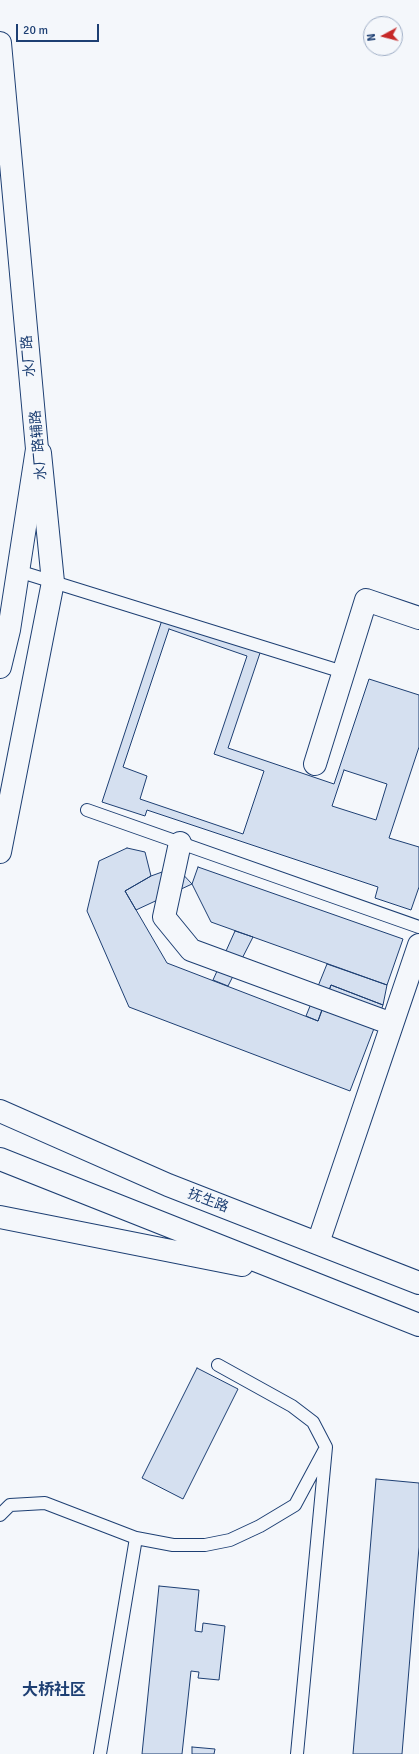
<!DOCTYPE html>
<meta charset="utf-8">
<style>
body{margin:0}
#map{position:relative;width:419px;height:1754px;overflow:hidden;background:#f4f7fb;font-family:Signika,sans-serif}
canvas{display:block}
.north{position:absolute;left:363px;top:16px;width:40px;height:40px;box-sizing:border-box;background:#f4f7fb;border:1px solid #9eadc5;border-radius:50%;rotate:263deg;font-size:11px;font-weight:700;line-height:16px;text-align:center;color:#1d3f73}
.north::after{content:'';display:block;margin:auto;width:14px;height:18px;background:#c62828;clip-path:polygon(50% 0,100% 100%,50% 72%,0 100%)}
.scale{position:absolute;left:16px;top:24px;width:83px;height:18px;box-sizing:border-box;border:2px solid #1d3f73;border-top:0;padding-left:5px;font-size:12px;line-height:14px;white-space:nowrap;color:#1d3f73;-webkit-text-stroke:3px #f4f7fb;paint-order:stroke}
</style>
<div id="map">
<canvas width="419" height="1754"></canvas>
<div class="north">N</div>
<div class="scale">20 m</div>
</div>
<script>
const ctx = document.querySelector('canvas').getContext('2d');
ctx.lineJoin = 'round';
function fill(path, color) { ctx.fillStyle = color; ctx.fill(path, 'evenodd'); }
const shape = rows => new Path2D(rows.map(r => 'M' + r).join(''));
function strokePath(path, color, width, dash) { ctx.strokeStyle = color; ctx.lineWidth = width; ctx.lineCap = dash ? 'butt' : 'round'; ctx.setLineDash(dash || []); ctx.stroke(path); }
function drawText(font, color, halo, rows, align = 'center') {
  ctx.font = font + ' Signika,"Noto Sans SC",sans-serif'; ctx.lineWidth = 3; ctx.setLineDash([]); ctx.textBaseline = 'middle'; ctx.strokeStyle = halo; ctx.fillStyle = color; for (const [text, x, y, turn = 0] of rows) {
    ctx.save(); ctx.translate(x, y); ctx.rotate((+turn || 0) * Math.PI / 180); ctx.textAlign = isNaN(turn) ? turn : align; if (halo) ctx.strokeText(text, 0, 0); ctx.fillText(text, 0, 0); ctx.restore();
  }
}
const building = shape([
 [163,617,261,650,228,748,334,784,369,679,419,695,419,747,389,838,419,847,419,887,411,910,375,898,378,887,147,810,145,816,102,802,163,617],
 [169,629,247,656,214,754,264,771,243,834,140,799,147,776,123,767,169,629],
 [344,770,387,784,376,820,332,806,344,770],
 [127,848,145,852,151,876,125,891,167,963,318,1021,331,985,383,1005,350,1091,129,1007,87,911,99,861,127,848],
 [176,867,192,884,136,910,125,891,151,876,176,867],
 [198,867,403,939,387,985,211,922,192,884,198,867],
 [235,931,253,937,228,986,213,980,235,931],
 [327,964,387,985,383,1005,331,985,318,1021,306,1016,327,964],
 [197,1368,238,1389,183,1499,142,1478,197,1368],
 [376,1479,419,1483,419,1547,402,1754,353,1754,376,1479],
 [159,1586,199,1590,195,1631,202,1632,203,1623,225,1626,219,1680,198,1678,199,1672,191,1671,182,1754,142,1754,159,1586],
 [192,1747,215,1749,214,1754,192,1754,192,1747]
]);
const lane = shape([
 [18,571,343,672],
 [87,810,419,927],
 [218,1365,292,1406,313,1422,326,1447,297,1754],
 [0,1515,10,1505,45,1503,136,1538,100,1754],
 [136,1538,173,1545,205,1545,230,1540,260,1526,295,1505,324,1451]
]);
const street = shape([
 [315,764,366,600,419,618],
 [180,843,164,917,191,950,392,1024],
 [0,852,53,582,40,453],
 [318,1243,419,945]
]);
const secondary = shape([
 [0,43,37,449,9,630,0,667],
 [0,1111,168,1185,419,1283],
 [0,1159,419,1325],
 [0,1217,242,1265]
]);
const streetNames = [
 ["水厂路",29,356,-95],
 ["水厂路辅路",39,445,-95],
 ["抚生路",208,1201,21]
];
const quarterNames = [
 ["大桥社区",54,1691]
];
fill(building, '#d5e0f0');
strokePath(building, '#1d3f73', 1);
strokePath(lane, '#1d3f73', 14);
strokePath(street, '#1d3f73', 24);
strokePath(secondary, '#1d3f73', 24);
strokePath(lane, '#f4f7fb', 12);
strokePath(street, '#f4f7fb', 22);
strokePath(secondary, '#f4f7fb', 22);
drawText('14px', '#1d3f73', '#f4f7fb', streetNames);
drawText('bold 16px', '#1d3f73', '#f4f7fb', quarterNames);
</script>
